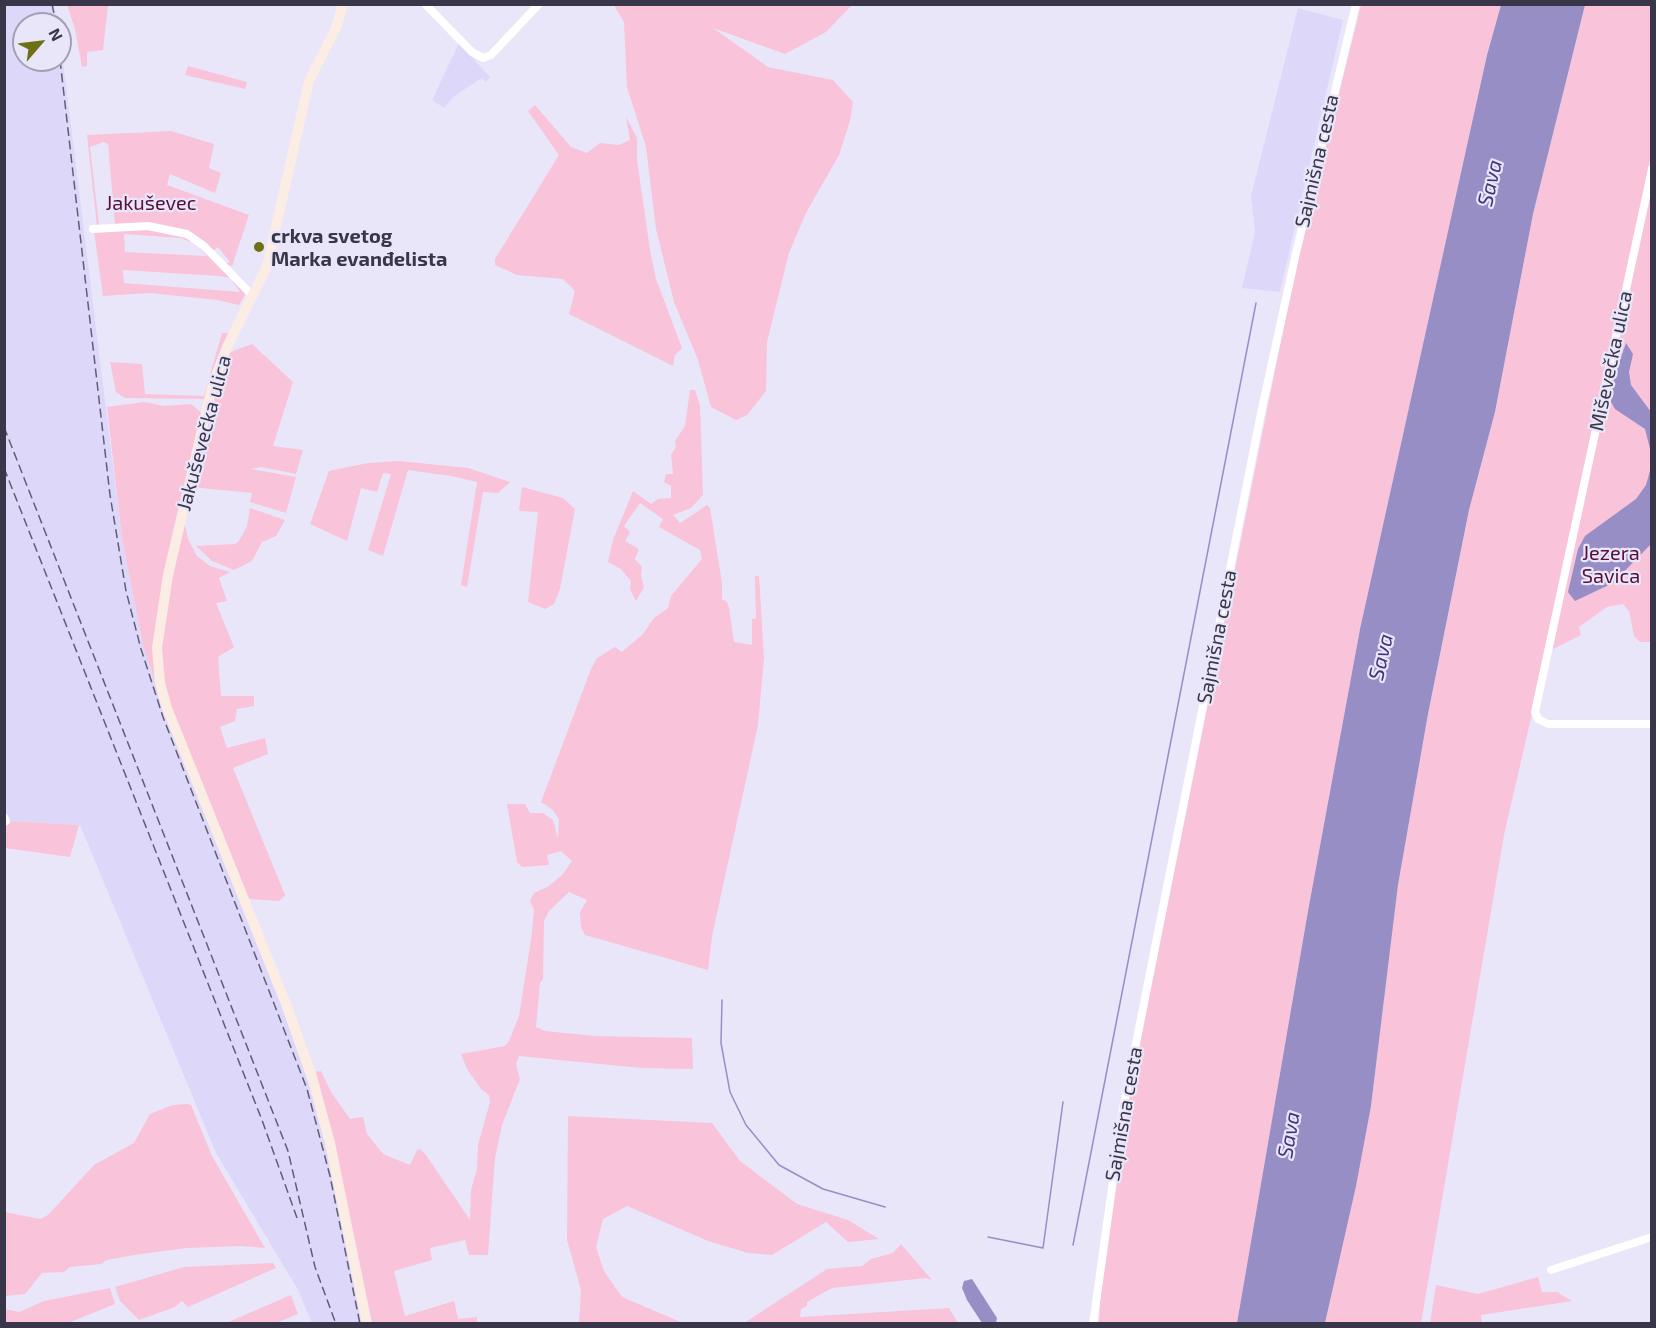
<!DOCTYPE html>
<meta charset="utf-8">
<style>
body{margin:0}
#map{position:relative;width:1656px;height:1328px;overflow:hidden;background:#e9e6fa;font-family:"Exo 2",sans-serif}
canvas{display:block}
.frame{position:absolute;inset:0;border:6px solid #393649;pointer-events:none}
.north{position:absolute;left:12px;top:12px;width:60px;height:60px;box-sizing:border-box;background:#e9e6fa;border:2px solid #a3a0b3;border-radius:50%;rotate:62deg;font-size:16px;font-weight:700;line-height:24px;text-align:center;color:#393649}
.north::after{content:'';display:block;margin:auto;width:21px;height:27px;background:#6d7014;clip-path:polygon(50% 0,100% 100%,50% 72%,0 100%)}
</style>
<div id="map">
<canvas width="1656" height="1328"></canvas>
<div class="frame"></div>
<div class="north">N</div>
</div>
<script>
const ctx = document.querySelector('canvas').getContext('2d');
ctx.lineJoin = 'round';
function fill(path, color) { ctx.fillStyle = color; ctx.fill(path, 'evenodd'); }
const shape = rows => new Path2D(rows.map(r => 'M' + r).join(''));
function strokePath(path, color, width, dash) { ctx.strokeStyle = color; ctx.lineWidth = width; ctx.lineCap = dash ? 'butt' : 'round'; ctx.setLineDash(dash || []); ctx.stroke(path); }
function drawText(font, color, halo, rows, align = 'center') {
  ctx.font = font + ' "Exo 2",sans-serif'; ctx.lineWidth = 4.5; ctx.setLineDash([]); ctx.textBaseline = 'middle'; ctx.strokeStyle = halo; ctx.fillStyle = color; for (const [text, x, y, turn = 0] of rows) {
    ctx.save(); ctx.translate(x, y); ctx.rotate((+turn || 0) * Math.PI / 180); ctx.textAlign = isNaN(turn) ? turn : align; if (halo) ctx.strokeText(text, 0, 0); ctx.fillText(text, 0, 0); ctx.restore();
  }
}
const built = shape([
 [5,5,54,5,58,24,24,24,24,60,60,60,60,37,122,538,143,645,169,722,275,986,323,1126,366,1323,312,1323,298,1290,216,1153,80,825,8,821,5,811],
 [1298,8,1343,20,1280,292,1242,288,1255,232,1251,196],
 [459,43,490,77,486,82,482,78,453,97,444,108,432,100]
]);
const green = shape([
 [67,5,108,5,103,50,87,52,87,66,82,67,75,29],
 [614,5,852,5,826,32,785,54,713,28,768,67,833,80,853,102,850,121,839,155,806,213,789,253,767,342,766,391,747,415,736,420,711,407,698,360,674,302,656,229,646,147,627,87,624,22],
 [1361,5,1501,5,1487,55,1360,629,1308,911,1237,1323,1099,1324,1101,1279,1126,1111,1296,266],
 [1585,5,1651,5,1651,155,1556,610,1504,835,1421,1323,1325,1324,1371,1106,1398,885,1428,714,1469,510,1495,412,1533,214],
 [188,66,247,82,245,89,185,75],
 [535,105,571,147,587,153,600,143,619,145,630,140,626,117,637,138,637,160,650,250,656,279,682,348,675,355,673,366,569,314,575,291,563,279,517,275,495,265,495,259,559,155,528,111],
 [171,131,214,144,209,168,221,173,215,193,170,174,167,185,249,215,232,266,225,264,230,262,218,247,213,251,185,232,97,226,87,135],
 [104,142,108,144,115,224,99,225,90,147],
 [1651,180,1651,642,1640,642,1634,636,1629,611,1623,604,1607,607,1579,627,1581,635,1551,650],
 [138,227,166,230,194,240,244,290,245,295,239,305,217,300,150,293,103,296,94,231],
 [124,234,180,238,197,244,207,256,125,252],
 [123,270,219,276,230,278,240,292,124,283],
 [222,333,231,333,207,399,125,398,116,392,110,362,142,364,145,394,204,396],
 [252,344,293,382,273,446,303,450,296,474,261,467,251,469,296,477,286,513,250,502,252,493,191,487,211,404,228,353],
 [690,390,695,390,700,405,703,495,691,508,673,515,680,523,707,505,710,508,722,583,722,599,727,602,729,608,734,642,752,645,752,619,756,618,755,576,759,576,764,658,758,725,712,936,708,970,585,935,581,927,580,912,587,900,569,892,549,911,544,921,543,979,540,983,536,1027,545,1031,595,1036,692,1038,693,1069,641,1068,519,1056,516,1064,520,1079,502,1125,495,1158,488,1255,469,1255,465,1240,430,1248,432,1260,394,1271,405,1316,454,1301,458,1319,477,1317,477,1324,372,1323,315,1072,321,1071,331,1092,350,1119,363,1117,367,1134,383,1154,410,1165,417,1150,420,1149,426,1155,470,1220,471,1190,477,1169,478,1145,490,1102,489,1095,481,1089,467,1069,461,1054,505,1046,509,1041,519,1016,531,940,534,910,530,901,534,893,549,886,563,874,572,861,561,851,547,855,549,865,522,867,517,862,507,804,525,804,530,813,543,813,553,820,558,839,559,819,553,810,541,802,591,669,597,658,615,647,622,652,643,634,654,618,668,608,671,596,702,559,700,550,659,527,663,519,640,503,624,526,630,532,625,541,639,549,635,559,642,567,641,576,644,587,636,601,630,589,631,581,621,569,608,562,613,540,633,491,651,504,658,499,671,498,671,486,664,482,666,474,673,474,671,455,676,447,675,441,685,426],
 [144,402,164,406,191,404,203,414,156,626,161,699,143,645,122,538,107,407],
 [399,461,468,468,510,482,498,493,483,492,467,587,461,585,477,482,451,476,408,470,383,556,368,550,391,474,383,473,377,492,361,488,347,541,310,524,329,471,368,463],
 [522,487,563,498,575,509,560,589,554,604,545,609,528,602,538,512,519,511],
 [250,508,285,520,276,536,262,542,252,561,234,570,212,561,196,546,235,544,239,541,247,526],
 [184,520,188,539,197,556,210,566,230,572,219,578,227,601,216,603,234,647,218,657,221,696,254,696,254,706,237,709,235,721,220,727,227,748,265,738,268,754,233,768,285,895,279,901,249,899,165,694,160,640],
 [8,821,79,825,70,857,5,848,5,832],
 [187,1104,191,1105,212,1156,265,1248,241,1246,186,1248,134,1255,107,1260,101,1264,70,1267,64,1272,42,1273,25,1294,5,1296,5,1212,40,1219,48,1215,94,1165,134,1143,150,1114,173,1105],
 [568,1116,712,1123,740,1161,797,1204,848,1220,879,1239,848,1242,826,1222,772,1255,748,1253,708,1241,627,1206,603,1219,596,1247,604,1271,622,1297,683,1323,579,1323,581,1290,567,1240],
 [901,1244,932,1280,926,1278,832,1288,807,1302,807,1306,801,1309,800,1317,949,1308,958,1323,744,1323,827,1269,862,1266,871,1259,893,1253],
 [273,1263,276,1268,188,1307,182,1301,175,1307,139,1320,120,1301,115,1287,184,1267],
 [1538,1277,1542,1292,1557,1292,1572,1301,1481,1315,1482,1323,1430,1323,1436,1285,1478,1294],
 [110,1288,115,1304,68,1323,5,1323,5,1309,19,1312,44,1301],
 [291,1295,298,1314,276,1323,226,1323]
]);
const water = shape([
 [1501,5,1585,5,1533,214,1495,412,1469,510,1428,714,1398,885,1371,1106,1356,1186,1325,1323,1237,1323,1308,911,1360,629,1487,55],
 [1626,343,1633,354,1629,372,1631,385,1651,412,1651,544,1613,583,1575,601,1568,592,1578,549,1585,536,1636,499,1646,485,1651,467,1651,453,1645,429,1615,409,1611,402,1614,378],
 [972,1279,997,1318,996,1323,982,1323,967,1300,962,1288,964,1281]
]);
const stream = shape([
 [722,1000,721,1043,730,1092,746,1125,779,1165,823,1189,885,1207],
 [988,1237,1043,1248,1063,1102],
 [1073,1245,1256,303]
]);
const minor = shape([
 [425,4,472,52,483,58,491,55,539,4],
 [1652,169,1535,712,1538,719,1548,724,1652,724],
 [93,229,148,226,187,234,204,246,252,295],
 [4,817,6,821],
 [1551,1270,1652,1237],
 [1093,1324,1123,1109,1261,413,1296,253,1356,4]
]);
const secondary = shape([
 [343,4,336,28,309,81,267,266,227,347,213,383,168,575,157,648,160,683,167,708,286,1004,312,1077,330,1143,367,1324]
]);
const rail = shape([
 [52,4,56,24],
 [60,60,110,495,126,591,141,649,163,717,307,1089,330,1176,360,1324],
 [4,427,288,1151,315,1267,336,1324],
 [4,468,262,1120,297,1218]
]);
const markers = [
 [259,247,6,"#6d7014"]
];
const streetNames = [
 ["Sajmišna cesta",1317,161,-77],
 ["Miševečka ulica",1611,361,-78],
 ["Jakuševečka ulica",204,433,-75],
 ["Sajmišna cesta",1217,637,-79],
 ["Sajmišna cesta",1124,1114,-80]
];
const parkNames = [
 ["Jakuševec",151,203],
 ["Jezera",1611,553],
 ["Savica",1611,576]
];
const poiNames = [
 ["crkva svetog",271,236],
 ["Marka evanđelista",271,259]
];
const waterNames = [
 ["Sava",1490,183,-77],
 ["Sava",1381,657,-77],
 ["Sava",1289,1135,-80]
];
fill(built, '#ddd8fa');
fill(green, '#f9c3da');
fill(water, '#978ec6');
strokePath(stream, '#978ec6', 1.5);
strokePath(minor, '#fff', 8);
strokePath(secondary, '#fcede4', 10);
strokePath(rail, '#615e71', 1.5, [9, 4.5]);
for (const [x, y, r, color] of markers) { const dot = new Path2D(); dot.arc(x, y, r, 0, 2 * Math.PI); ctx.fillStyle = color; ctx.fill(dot); strokePath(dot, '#e9e6fa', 2); }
drawText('20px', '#393649', '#e9e6fa', streetNames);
drawText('20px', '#570e38', '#e9e6fa', parkNames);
drawText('bold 20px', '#393649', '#e9e6fa', poiNames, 'left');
drawText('italic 21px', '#443378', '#e9e6fa', waterNames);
</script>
